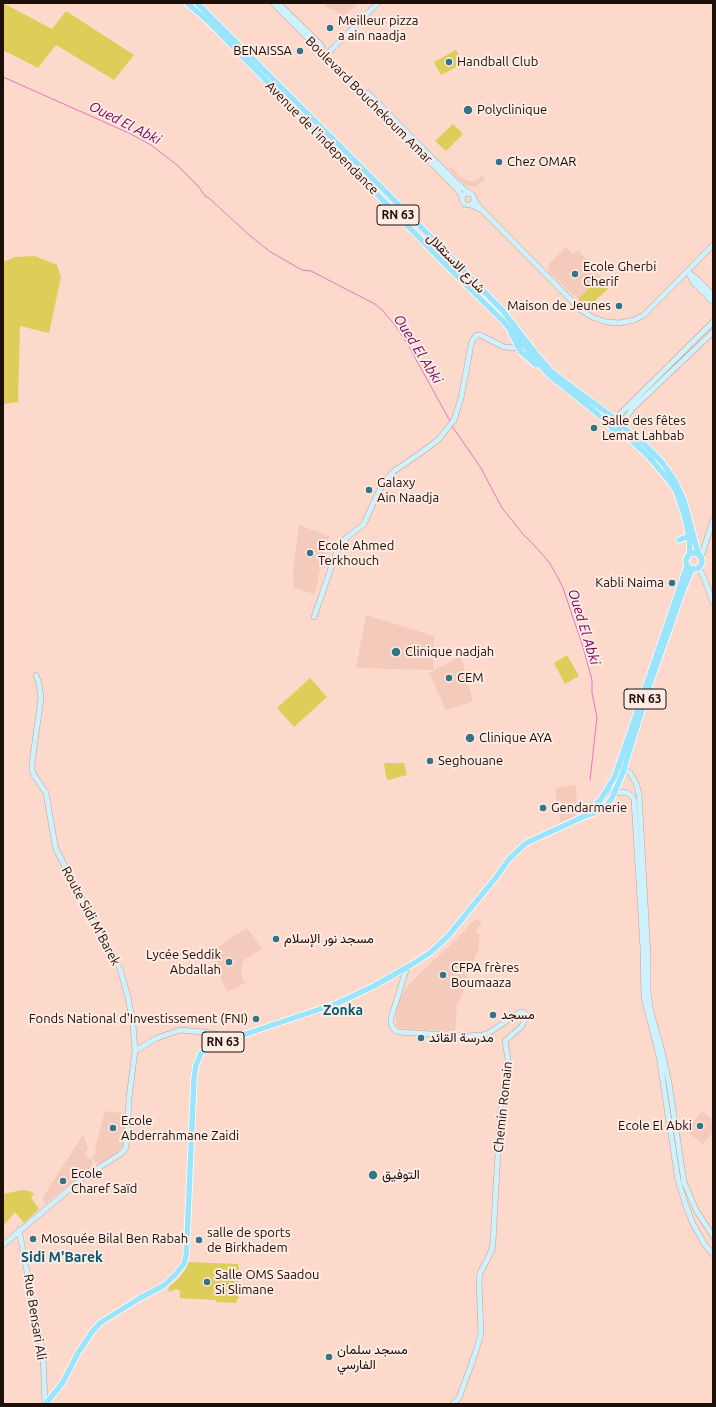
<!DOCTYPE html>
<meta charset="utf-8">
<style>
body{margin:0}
#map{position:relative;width:716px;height:1407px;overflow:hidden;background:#fdd9cb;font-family:Ubuntu,sans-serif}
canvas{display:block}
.frame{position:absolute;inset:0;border:4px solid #1e0f09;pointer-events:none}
</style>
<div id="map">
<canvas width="716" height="1407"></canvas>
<div class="frame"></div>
</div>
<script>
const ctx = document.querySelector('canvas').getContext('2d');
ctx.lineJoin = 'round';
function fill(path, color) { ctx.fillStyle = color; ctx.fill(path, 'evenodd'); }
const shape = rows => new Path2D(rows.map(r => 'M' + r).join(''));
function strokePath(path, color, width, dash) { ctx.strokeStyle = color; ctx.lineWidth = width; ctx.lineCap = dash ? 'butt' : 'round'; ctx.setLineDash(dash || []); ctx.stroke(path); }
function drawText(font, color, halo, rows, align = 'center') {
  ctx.font = font + ' Ubuntu,Vazirmatn,sans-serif'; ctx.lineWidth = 4; ctx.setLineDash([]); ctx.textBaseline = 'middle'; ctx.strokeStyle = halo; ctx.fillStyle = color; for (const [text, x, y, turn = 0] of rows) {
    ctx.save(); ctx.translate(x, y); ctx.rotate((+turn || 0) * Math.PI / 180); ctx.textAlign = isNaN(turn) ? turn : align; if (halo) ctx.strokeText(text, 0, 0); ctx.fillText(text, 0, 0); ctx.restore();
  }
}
const built = shape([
 [323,3,358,3,343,17,335,10,328,8],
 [451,166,461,178,468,181,475,181,483,175,485,180,475,187,464,185,449,169],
 [566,247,573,255,578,250,600,277,578,299,548,271,549,264],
 [299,525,329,536,319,573,317,587,314,594,294,588,293,570],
 [366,615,434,636,433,670,356,668],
 [461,656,473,702,446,710,429,673],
 [576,785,577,812,574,817,560,822,555,788],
 [475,919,482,922,476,932,480,935,478,950,466,978,463,993,457,1005,455,1032,397,1028,395,1008,406,988,421,972,455,941],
 [247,928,262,949,244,960,242,964,241,975,245,983,227,992,210,952],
 [105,1111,127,1114,125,1142,117,1153,99,1164,95,1162,92,1156,96,1152,95,1148],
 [702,1111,713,1120,713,1132,703,1144,689,1133,688,1124,692,1123],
 [83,1135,88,1148,85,1154,89,1159,91,1158,93,1166,45,1204,43,1197]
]);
const green = shape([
 [3,3,52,29,66,11,134,55,114,80,56,45,38,68,3,50],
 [456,50,464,63,441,75,434,62],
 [453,124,463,134,446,151,435,141],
 [35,256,57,265,61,277,49,333,20,326,18,402,3,404,3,262,15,257],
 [600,277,609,288,586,309,578,299],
 [567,655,579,676,565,684,554,663],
 [310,678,327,697,294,727,277,708],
 [384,763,404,763,407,775,388,780,386,777],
 [22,1190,29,1191,34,1194,31,1198,39,1209,24,1223,15,1212,3,1226,3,1194],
 [188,1262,238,1264,239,1268,239,1296,236,1303,216,1302,216,1300,180,1298,180,1291,176,1289,169,1292,168,1288,178,1279,185,1270]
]);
const stream = shape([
 [3,77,129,133,151,145,177,165,198,186,205,196,209,198,248,234,269,251,302,270,311,271,375,304,383,311,394,324,407,343,450,421],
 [452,426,481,468,502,508,523,534,535,546,549,562,557,576,563,588,583,647,592,680,592,693,597,717,590,780]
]);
const secondary = shape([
 [273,3,457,189,463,198],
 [278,3,322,46],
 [328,53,378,3],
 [368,93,459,185,470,194],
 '462 199a6 6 0 1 1 12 0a6 6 0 1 1-12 0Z',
 [471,205,482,210,474,200],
 [482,210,581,310,592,317,606,322,620,323,634,320,644,315,713,245],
 [688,272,693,282,713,302],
 [689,273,696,278,713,295],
 [616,418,713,322],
 [622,423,632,409,713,332],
 [701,557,713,520],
 [699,568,704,578,713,602],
 [314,617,337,551,345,539,364,524,376,497,386,479,394,471,422,452,439,439,454,420,461,398,470,350,472,341,474,338,477,335,480,335,504,347,518,348],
 [618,766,625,769,630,773,636,783,639,794,648,957,648,993,651,1012,662,1051,669,1083,684,1182,696,1210,713,1236],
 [607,789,615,793,625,792,632,796,634,800,643,948,644,998,659,1056,678,1180,685,1203,693,1224,705,1245,713,1254],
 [407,967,391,1018,391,1024,393,1028,398,1032,467,1036,482,1035,487,1034,520,1012,523,1012,526,1015,522,1026,505,1041,509,1065,505,1081,501,1106,496,1186,493,1242,492,1250,480,1273,479,1281,481,1334,476,1351,459,1398,453,1404],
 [135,1051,157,1038,180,1030,204,1032,235,1038],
 [19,1230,43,1354,45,1404],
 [3,1245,84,1177,122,1153,126,1147,129,1098,135,1051,133,1025,128,997,120,969,113,955,97,928,57,851,55,845,46,793,34,775,32,769,32,763,41,698,39,684,36,675]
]);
const primary = shape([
 [187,3,210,23,442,261,503,321,548,374,593,410,610,425],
 [197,3,419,225,503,311,537,355,553,373,614,418],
 [511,333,521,352,536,365],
 '610 424a6 6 0 1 1 12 0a6 6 0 1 1-12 0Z',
 [622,426,645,445,661,461,674,479,684,500,698,553],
 [617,431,631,440,649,457,670,482,676,491,684,515,689,536,690,553],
 [679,540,689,536],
 '686 561a8 8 0 1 1 16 0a8 8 0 1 1-16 0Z',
 [585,816,601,799,615,776,687,566],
 [46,1404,63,1382,78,1353,92,1332,100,1323,140,1298,163,1286,175,1275,184,1264,186,1256,187,1239,194,1079,196,1065,201,1053,213,1045,338,1003,374,986,411,965,431,952,449,935,497,876,509,859,526,843,585,816,597,812,607,805,612,798,622,775,651,681,684,588,692,569]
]);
const markers = [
 [330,28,4,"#347488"],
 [300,51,4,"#347488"],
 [449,62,4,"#347488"],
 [468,110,5,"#347488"],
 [499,162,4,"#347488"],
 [575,274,4,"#347488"],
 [619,306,4,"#347488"],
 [594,428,4,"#347488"],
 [369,490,4,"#347488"],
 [310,553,4,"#347488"],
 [672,583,4,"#347488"],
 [396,652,5,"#347488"],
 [449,678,4,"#347488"],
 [470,738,5,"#347488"],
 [430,761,4,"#347488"],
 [543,808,4,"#347488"],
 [276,939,4,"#347488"],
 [229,962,4,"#347488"],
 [443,975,4,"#347488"],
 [493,1015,4,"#347488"],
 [256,1019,4,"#347488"],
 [421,1038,4,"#347488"],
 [700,1126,4,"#347488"],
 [113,1128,4,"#347488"],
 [373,1175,5,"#347488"],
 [63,1181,4,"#347488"],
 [33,1239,4,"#347488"],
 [199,1240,4,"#347488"],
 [207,1282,4,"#347488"],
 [329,1357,4,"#347488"]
];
const shields = [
 [398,215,42],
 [645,699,42],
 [223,1042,42]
];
const shieldNames = [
 ["RN 63",398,215],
 ["RN 63",645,699],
 ["RN 63",223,1042]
];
const poiNames = [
 ["Meilleur pizza",338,21],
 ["a ain naadja",338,36],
 ["BENAISSA",292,51,"right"],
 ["Handball Club",457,62],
 ["Polyclinique",477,110],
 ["Chez OMAR",507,162],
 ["Ecole Gherbi",583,267],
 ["Cherif",583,282],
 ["Maison de Jeunes",611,306,"right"],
 ["Salle des fêtes",602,421],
 ["Lemat Lahbab",602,436],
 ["Galaxy",377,483],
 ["Ain Naadja",377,498],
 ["Ecole Ahmed",318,546],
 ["Terkhouch",318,561],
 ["Kabli Naima",664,583,"right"],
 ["Clinique nadjah",405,652],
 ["CEM",457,678],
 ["Clinique AYA",479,738],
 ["Seghouane",438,761],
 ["Gendarmerie",551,808],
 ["مسجد نور الإسلام",284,939],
 ["Lycée Seddik",221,955,"right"],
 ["Abdallah",221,970,"right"],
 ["CFPA frères",451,968],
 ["Boumaaza",451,983],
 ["مسجد",501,1015],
 ["Fonds National d'Investissement (FNI)",248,1019,"right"],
 ["مدرسة القائد",429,1038],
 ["Ecole",121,1121],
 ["Abderrahmane Zaidi",121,1136],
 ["Ecole El Abki",692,1126,"right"],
 ["Ecole",71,1174],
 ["Charef Saïd",71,1189],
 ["التوفيق",382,1175],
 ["salle de sports",207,1233],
 ["de Birkhadem",207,1248],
 ["Mosquée Bilal Ben Rabah",41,1239],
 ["Salle OMS Saadou",215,1275],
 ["Si Slimane",215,1290],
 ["مسجد سلمان",337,1350],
 ["الفارسي",337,1365]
];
const streetNames = [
 ["Boulevard Bouchekoum Amar",369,100,45],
 ["Avenue de l'independance",322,138,45],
 ["شارع الاستقلال",456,263,46],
 ["Route Sidi M'Barek",91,916,62],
 ["Chemin Romain",503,1107,-84],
 ["Rue Bensari Ali",35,1317,81]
];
const waterNames = [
 ["Oued El Abki",125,123,27],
 ["Oued El Abki",418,349,58],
 ["Oued El Abki",584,627,73]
];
const neighbourhoodNames = [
 ["Zonka",343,1010],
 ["Sidi M'Barek",62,1257]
];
fill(built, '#f4caba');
fill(green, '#ddce59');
strokePath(stream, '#e975c2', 1);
strokePath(secondary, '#caa090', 6);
strokePath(primary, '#fff', 7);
strokePath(secondary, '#cdf2fe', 5);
strokePath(primary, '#9ae5fd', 5.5);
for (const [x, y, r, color] of markers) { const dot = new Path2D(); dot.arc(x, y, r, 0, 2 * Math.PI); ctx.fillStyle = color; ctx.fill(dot); strokePath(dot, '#fdebe4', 1.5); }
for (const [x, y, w] of shields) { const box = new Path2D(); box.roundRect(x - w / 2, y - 10, w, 20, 3); ctx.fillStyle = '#fdebe4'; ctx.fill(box); strokePath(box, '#1e0f09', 1); }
drawText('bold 12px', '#1e0f09', null, shieldNames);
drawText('13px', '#1e0f09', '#fdebe4', poiNames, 'left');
drawText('13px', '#1e0f09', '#fdebe4', streetNames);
drawText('italic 14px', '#740458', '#fdebe4', waterNames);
drawText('bold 14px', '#025b71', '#fdebe4', neighbourhoodNames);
</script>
